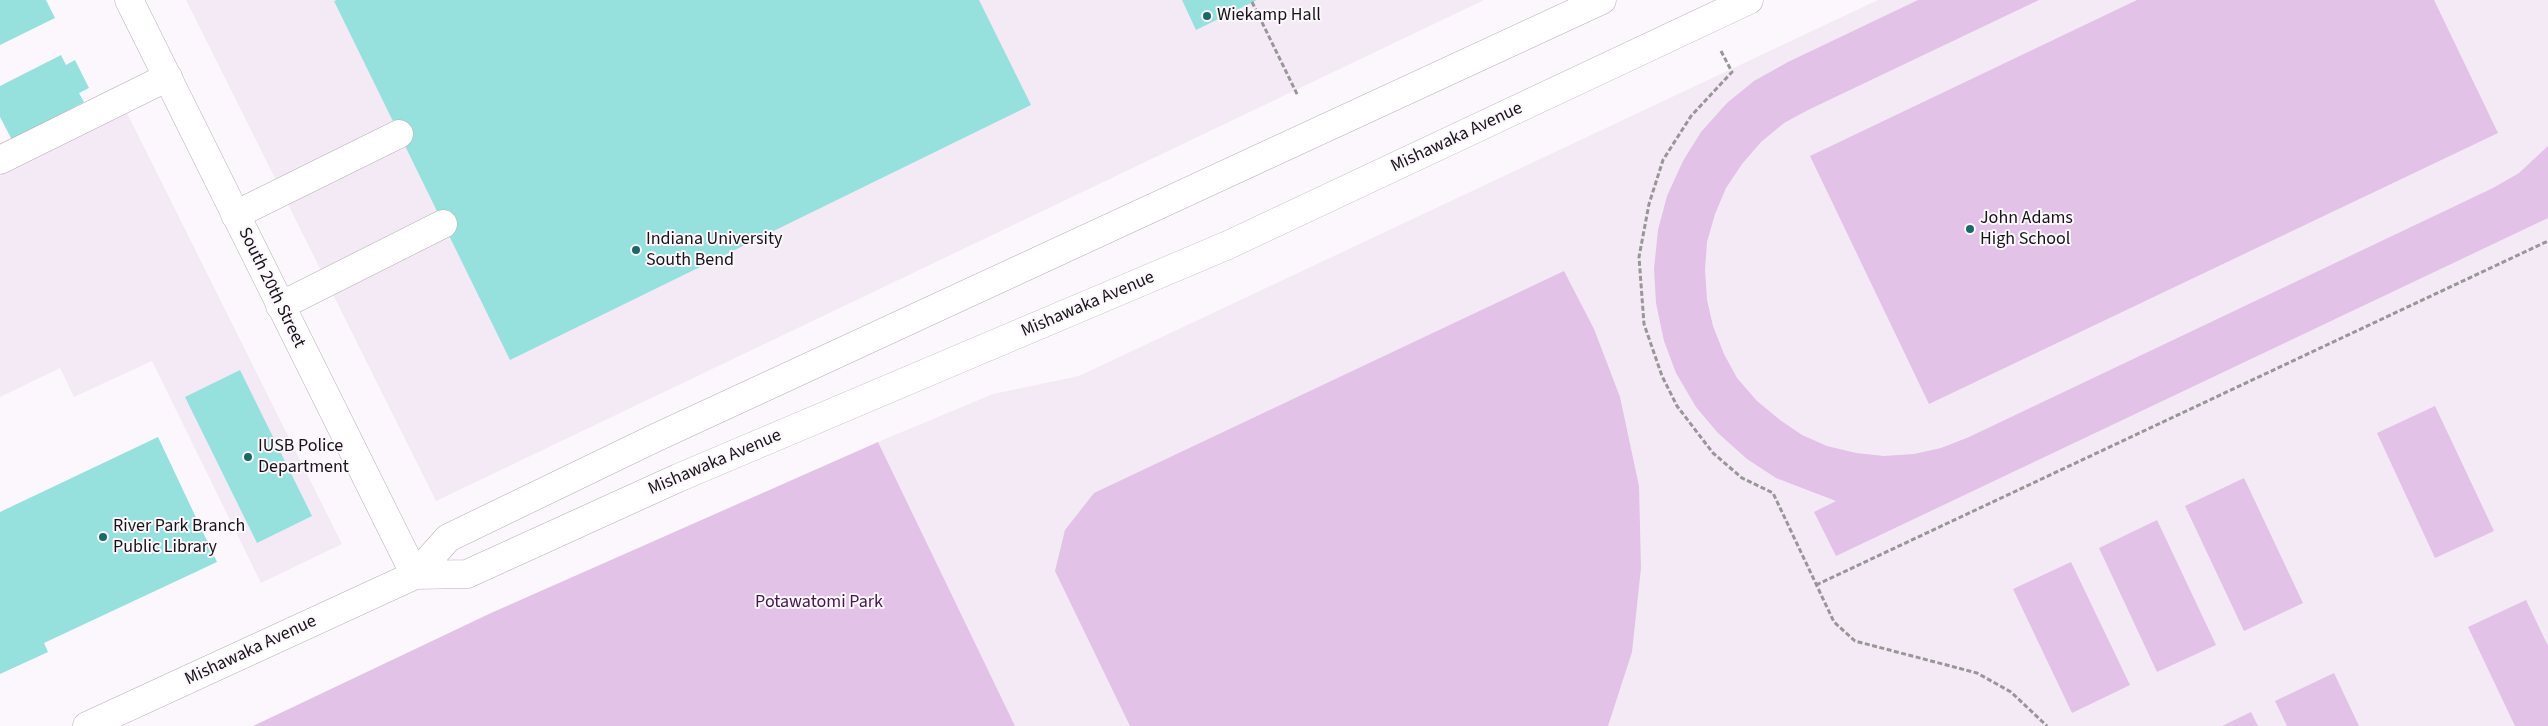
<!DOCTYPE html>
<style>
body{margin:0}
canvas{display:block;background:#fbf7fc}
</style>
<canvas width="2548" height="726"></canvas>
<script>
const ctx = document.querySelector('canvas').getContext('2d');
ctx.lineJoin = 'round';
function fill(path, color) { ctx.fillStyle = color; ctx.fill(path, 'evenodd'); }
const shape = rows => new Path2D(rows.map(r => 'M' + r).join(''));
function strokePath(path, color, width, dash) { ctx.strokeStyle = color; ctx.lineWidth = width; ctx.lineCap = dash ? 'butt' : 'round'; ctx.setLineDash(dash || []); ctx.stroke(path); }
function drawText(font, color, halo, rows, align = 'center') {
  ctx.font = font + ' "Source Sans 3",sans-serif'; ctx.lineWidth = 4; ctx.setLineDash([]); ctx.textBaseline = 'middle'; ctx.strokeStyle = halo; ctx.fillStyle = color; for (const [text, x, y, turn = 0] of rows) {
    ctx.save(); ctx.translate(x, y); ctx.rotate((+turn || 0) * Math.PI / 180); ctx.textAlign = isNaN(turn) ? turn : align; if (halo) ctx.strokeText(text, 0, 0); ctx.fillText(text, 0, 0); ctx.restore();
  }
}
const built = shape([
 [186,0,1484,0,436,501],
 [1878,0,2548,0,2548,726,1015,726,878,442,993,394,1079,376],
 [126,111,342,544,261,583,152,361,74,397,60,368,0,397,0,174]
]);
const green = shape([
 [1918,0,2039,0,1808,110,1784,123,1761,142,1742,164,1726,188,1715,214,1707,242,1705,270,1707,300,1713,326,1724,354,1737,378,1757,401,1780,420,1802,435,1827,446,1856,453,1884,456,1914,454,1941,448,1969,437,2493,188,2519,173,2548,146,2548,218,1836,556,1814,512,1836,501,1776,478,1747,459,1718,433,1696,407,1676,373,1664,341,1656,303,1654,269,1658,230,1667,196,1683,161,1701,132,1727,103,1754,81,1788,62],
 [2137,0,2434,0,2498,133,1929,404,1810,156],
 [1564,271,1594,329,1620,397,1639,486,1641,568,1632,652,1608,726,1130,726,1055,571,1065,530,1094,493],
 [2435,406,2494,531,2435,558,2377,433],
 [878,442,1015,726,253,726,491,613],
 [2244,478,2303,603,2244,631,2185,506],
 [2157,520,2216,645,2157,672,2099,548],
 [2071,562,2130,685,2072,713,2013,589],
 [2526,600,2548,646,2548,726,2515,726,2468,627],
 [2334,673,2359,726,2287,726,2275,701],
 [2251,712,2258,726,2221,726,2222,726]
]);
const building = shape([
 [0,0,46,0,55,18,0,45],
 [337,0,979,0,1031,105,510,360,334,1],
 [1182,0,1257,0,1196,30],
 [61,55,66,65,75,60,89,88,79,93,84,102,12,140,0,117,0,86],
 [240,370,312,516,257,543,185,397],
 [158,437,217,562,44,643,48,652,0,674,0,512]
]);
const path = shape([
 [1252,2,1298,96],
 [1721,51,1732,72,1691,116,1663,160,1649,204,1639,257,1644,324,1662,376,1677,406,1713,453,1742,478,1773,493,1834,622,1855,641,1977,673,2011,692,2047,726],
 [1816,585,2548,241]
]);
const minor = shape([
 [129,0,415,575],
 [0,160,168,77],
 [235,215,399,134],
 [280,306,443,224]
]);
const major = shape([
 [415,575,448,538,655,438,1602,0],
 [87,726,415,575,467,574,678,478,1228,245,1749,0]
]);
const markers = [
 [1207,16,5,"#1b6868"],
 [1970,229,5,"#1b6868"],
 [636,250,5,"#1b6868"],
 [248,457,5,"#1b6868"],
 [103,537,5,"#1b6868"]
];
const poiNames = [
 ["Wiekamp Hall",1217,16],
 ["John Adams",1980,219],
 ["High School",1980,240],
 ["Indiana University",646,240],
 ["South Bend",646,261],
 ["IUSB Police",258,447],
 ["Department",258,468],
 ["River Park Branch",113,527],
 ["Public Library",113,548]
];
const streetNames = [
 ["Mishawaka Avenue",1457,138,-25],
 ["South 20th Street",271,288,64],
 ["Mishawaka Avenue",1088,305,-23],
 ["Mishawaka Avenue",715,463,-23],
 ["Mishawaka Avenue",251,651,-25]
];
const parkNames = [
 ["Potawatomi Park",819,603]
];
fill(built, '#f4eaf5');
fill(green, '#e2c2e7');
fill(building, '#96e0de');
strokePath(minor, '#b6b2b7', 29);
strokePath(major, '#b6b2b7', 29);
strokePath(path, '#99969a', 3, [5, 2.5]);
strokePath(minor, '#fff', 28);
strokePath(major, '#fff', 28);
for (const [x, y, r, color] of markers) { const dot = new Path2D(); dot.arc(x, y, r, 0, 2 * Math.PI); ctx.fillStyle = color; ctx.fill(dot); strokePath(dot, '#fbf7fc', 2); }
drawText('18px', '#161416', '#fbf7fc', poiNames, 'left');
drawText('18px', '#161416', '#fbf7fc', streetNames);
drawText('18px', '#44174c', '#fbf7fc', parkNames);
</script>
